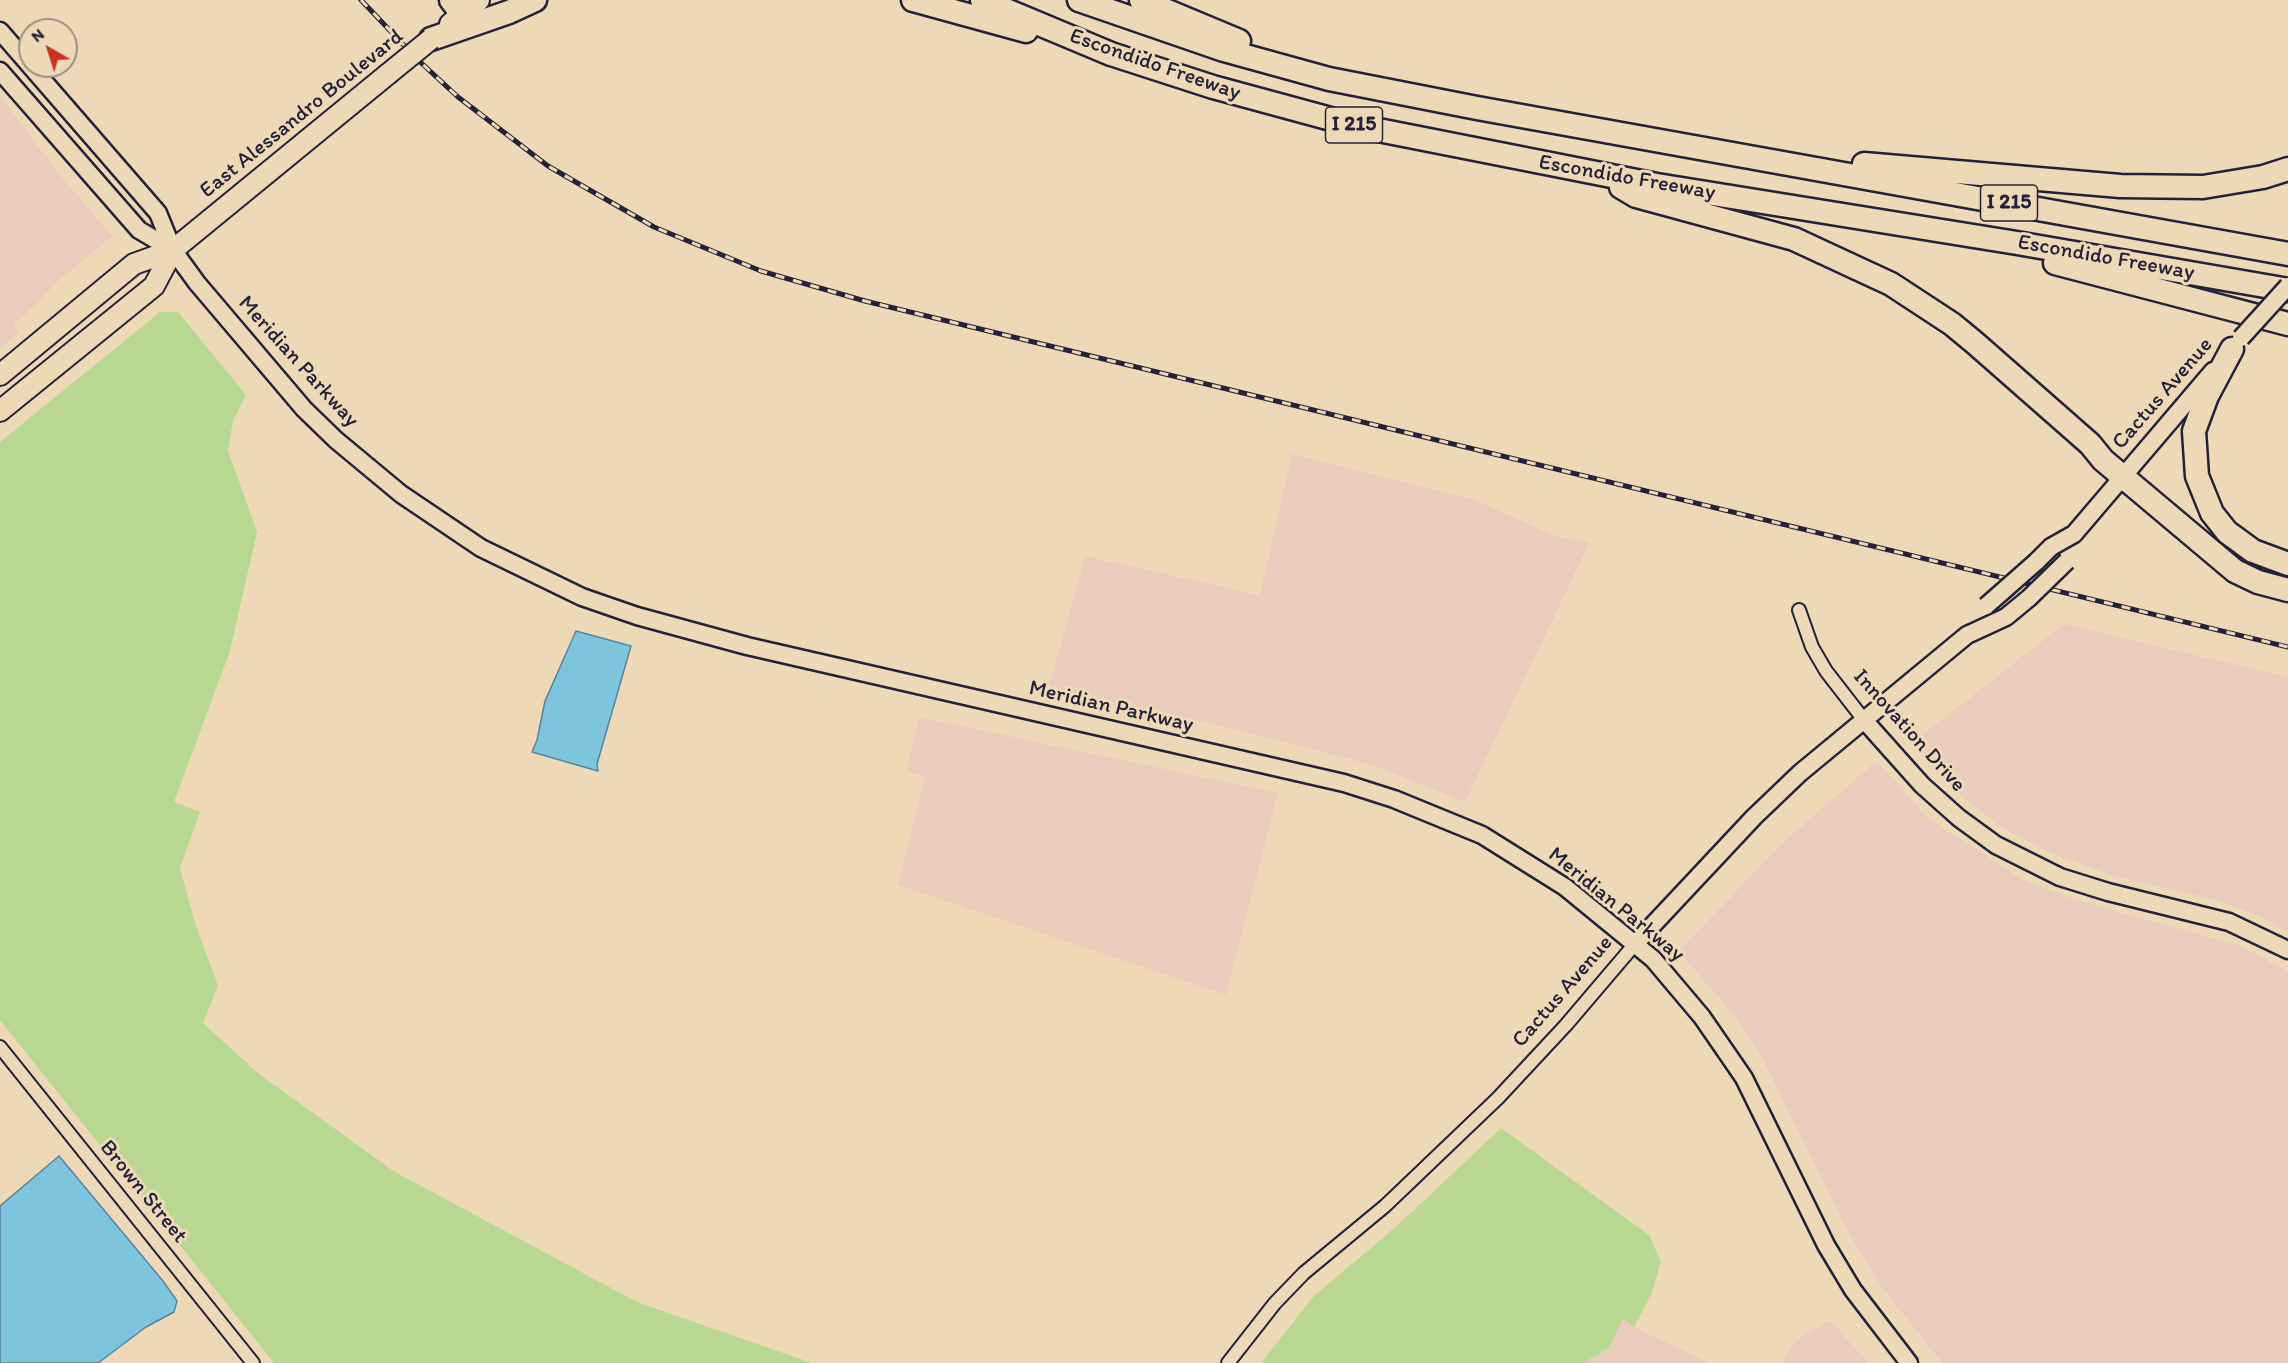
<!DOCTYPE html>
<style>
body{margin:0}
#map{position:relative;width:2288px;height:1363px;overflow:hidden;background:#eed9b7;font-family:Itim,sans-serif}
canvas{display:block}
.north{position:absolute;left:18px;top:18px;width:60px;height:60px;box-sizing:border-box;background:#eed9b7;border:2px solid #9c9085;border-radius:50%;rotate:321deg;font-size:16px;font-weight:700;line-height:24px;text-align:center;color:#22223b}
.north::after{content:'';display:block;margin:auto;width:21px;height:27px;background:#c8321e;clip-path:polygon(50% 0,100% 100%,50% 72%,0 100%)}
</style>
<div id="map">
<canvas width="2288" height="1363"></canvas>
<div class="north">N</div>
</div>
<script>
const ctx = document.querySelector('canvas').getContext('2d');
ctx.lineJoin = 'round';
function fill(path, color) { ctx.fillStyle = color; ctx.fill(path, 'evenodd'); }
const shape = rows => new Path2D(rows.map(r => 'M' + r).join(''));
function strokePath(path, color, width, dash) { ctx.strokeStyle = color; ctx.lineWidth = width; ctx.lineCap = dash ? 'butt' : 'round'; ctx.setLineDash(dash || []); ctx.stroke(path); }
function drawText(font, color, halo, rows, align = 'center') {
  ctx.font = font + ' Itim,sans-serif'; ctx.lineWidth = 6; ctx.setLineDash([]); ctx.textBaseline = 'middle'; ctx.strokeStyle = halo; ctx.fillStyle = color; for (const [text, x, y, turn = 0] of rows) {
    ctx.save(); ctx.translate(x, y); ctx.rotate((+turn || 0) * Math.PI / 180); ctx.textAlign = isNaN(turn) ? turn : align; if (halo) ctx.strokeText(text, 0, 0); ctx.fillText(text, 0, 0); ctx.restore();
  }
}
const built = shape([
 [0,96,64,180,112,236,56,283,34,307,14,324,19,333,0,348],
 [1292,454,1476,500,1557,537,1590,542,1465,802,1372,765,1315,750,1168,713,1048,690,1085,556,1260,595],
 [2064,624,2288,677,2288,932,2259,916,2213,899,2113,876,2051,853,2010,832,1971,804,1931,768,1911,744],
 [919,717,1278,793,1226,995,898,885,925,777,906,772],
 [1874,763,1879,764,1930,820,2024,880,2077,900,2241,946,2288,972,2288,1363,1942,1363,1882,1288,1847,1230,1760,1053,1737,1019,1681,954,1680,950,1781,844],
 [1623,1319,1634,1327,1710,1363,1584,1363,1610,1347],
 [1830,1320,1868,1363,1782,1363,1795,1341]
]);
const green = shape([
 [160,312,178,312,246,395,233,421,228,451,257,532,230,651,174,802,200,812,180,868,195,923,218,986,203,1023,259,1074,395,1172,637,1302,812,1363,274,1363,0,1020,0,442],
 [1501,1128,1649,1235,1661,1262,1651,1295,1634,1327,1623,1319,1610,1347,1584,1363,1261,1363,1313,1297,1398,1225]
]);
const water = shape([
 [576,631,631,646,597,764,598,771,532,752,537,740,545,701,576,631],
 [59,1156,163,1281,177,1301,174,1312,146,1327,98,1363,0,1363,0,1206,59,1156]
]);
const street = shape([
 [1799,610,1812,647,1826,671,1864,720],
 [0,1047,253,1363],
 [1228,1363,1275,1303,1304,1273,1385,1206,1498,1098,1566,1025,1635,944]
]);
const secondary = shape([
 [0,31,158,213,173,250,197,283,304,409,336,440,401,494,481,548,582,597,637,616,747,646,1344,783,1394,799,1482,835,1565,887,1653,959,1702,1017,1744,1078,1826,1245,1853,1290,1909,1363],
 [0,71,139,230,173,250],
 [2036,562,2051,547,2074,534,2213,371],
 [1864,720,1922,785,1959,818,1996,845,2060,877,2108,892,2229,922,2288,950],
 [1635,944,1754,817,1800,773,1967,635,2006,617,2029,598]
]);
const primary = shape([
 [450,24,479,0],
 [0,375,134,264,173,250,388,74],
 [0,411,154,286,173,250]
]);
const highway = shape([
 [451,0,462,14],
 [913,0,1026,31],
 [982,0,1111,54,1213,87,1353,125,1657,185,2017,243,2288,290],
 [1079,0,1224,50,1329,79,1477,108,2288,254],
 [1141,0,1239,41],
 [431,39,509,12,535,0],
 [1864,164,2120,186,2203,187,2263,177,2288,169],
 [1621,187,1636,196,1794,239,1891,284,1952,324,1975,343,2090,444,2103,460,2235,571,2258,582,2288,590],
 [2055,263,2288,324],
 [2232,349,2207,396,2194,431,2197,476,2212,513,2227,532,2253,551,2288,564]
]);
const rail = shape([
 [361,0,417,59,458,97,548,166,654,227,761,271,865,301,2288,647]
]);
const secondaryBridge = shape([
 [2241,338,2288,286],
 [2029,598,2067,561],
 [1986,606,2036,562]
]);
const primaryBridge = shape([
 [388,74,431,39]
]);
const shields = [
 [1354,125,57],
 [2009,203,57]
];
const shieldNames = [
 ["I 215",1354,125],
 ["I 215",2009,203]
];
const streetNames = [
 ["Escondido Freeway",1155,65,19],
 ["East Alessandro Boulevard",302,114,-39],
 ["Escondido Freeway",1627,178,10],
 ["Escondido Freeway",2106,258,10],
 ["Meridian Parkway",298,362,48],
 ["Cactus Avenue",2163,394,-49],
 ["Meridian Parkway",1111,707,13],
 ["Innovation Drive",1909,731,48],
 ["Meridian Parkway",1616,905,39],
 ["Cactus Avenue",1563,992,-49],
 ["Brown Street",143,1192,51]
];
fill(built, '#eaccbc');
fill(green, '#b8d891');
fill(water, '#7cc5dd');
strokePath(water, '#58849c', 1.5);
strokePath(street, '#22223b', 16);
strokePath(secondary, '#22223b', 21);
strokePath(primary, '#22223b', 24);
strokePath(highway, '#22223b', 27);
strokePath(street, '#eed9b7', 12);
strokePath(secondary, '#eed9b7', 16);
strokePath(primary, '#eed9b7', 20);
strokePath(highway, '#eed9b7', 22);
strokePath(rail, '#22223b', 5);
strokePath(rail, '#eed9b7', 3, [9]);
strokePath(secondaryBridge, '#22223b', 21, []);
strokePath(primaryBridge, '#22223b', 24, []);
strokePath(secondaryBridge, '#eed9b7', 16);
strokePath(primaryBridge, '#eed9b7', 20);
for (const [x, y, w] of shields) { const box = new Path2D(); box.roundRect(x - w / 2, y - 18, w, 36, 4.5); ctx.fillStyle = '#eed9b7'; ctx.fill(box); strokePath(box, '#22223b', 1.5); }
drawText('bold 21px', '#22223b', null, shieldNames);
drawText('22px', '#22223b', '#eed9b7', streetNames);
</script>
